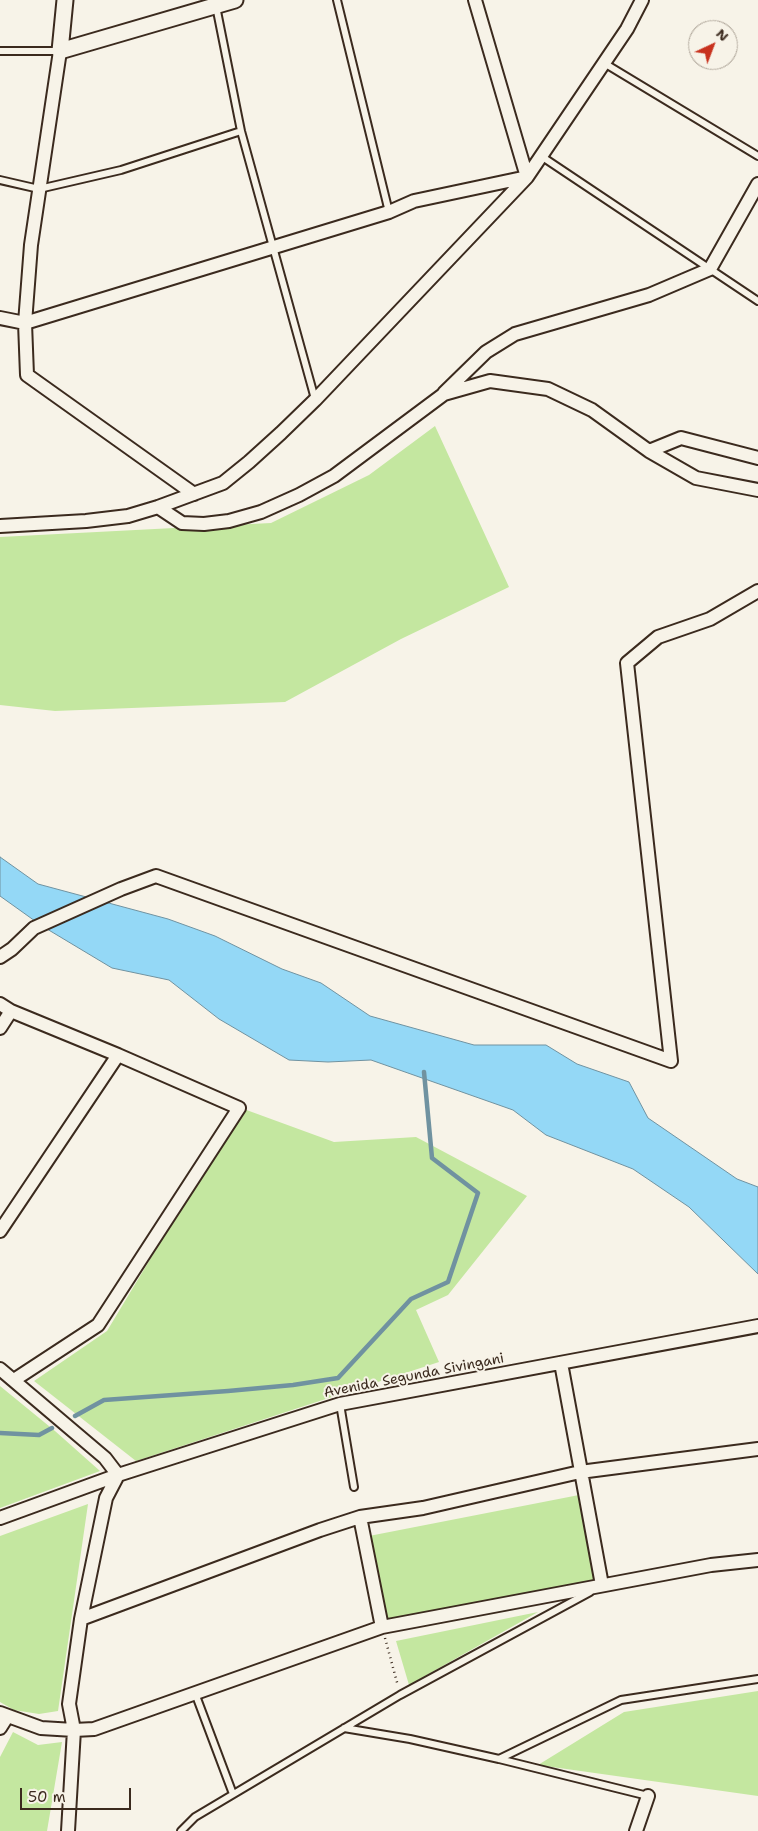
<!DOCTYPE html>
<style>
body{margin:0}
#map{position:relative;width:758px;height:1831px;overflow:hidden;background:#f7f3e8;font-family:"Shantell Sans",sans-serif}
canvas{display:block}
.north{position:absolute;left:688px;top:20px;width:50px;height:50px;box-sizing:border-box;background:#f7f3e8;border:1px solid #aca397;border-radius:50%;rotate:43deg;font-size:14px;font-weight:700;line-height:20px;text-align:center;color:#3b2a1e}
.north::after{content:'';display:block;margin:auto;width:18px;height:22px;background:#c8321e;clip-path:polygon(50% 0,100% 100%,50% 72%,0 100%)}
.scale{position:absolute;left:20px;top:1788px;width:111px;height:22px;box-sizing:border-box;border:2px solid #3b2a1e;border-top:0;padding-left:6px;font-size:15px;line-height:18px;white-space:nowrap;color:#3b2a1e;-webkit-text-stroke:4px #f7f3e8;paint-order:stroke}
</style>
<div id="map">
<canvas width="758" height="1831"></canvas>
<div class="north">N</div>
<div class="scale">50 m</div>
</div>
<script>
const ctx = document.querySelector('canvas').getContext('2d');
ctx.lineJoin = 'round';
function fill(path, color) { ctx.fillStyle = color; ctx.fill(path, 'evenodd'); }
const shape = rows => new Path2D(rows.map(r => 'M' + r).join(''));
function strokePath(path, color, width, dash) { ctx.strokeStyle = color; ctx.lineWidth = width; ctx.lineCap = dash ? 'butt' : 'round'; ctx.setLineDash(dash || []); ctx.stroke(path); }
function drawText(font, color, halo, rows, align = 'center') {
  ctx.font = font + ' "Shantell Sans",sans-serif'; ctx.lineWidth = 4; ctx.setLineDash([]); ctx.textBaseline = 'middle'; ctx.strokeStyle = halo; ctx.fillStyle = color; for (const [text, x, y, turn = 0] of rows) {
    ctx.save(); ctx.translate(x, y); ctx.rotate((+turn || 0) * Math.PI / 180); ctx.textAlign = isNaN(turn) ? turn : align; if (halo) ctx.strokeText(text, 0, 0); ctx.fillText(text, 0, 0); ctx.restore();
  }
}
const green = shape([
 [435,426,509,587,401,639,285,702,55,711,0,705,0,537,271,523,369,475],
 [241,1108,334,1142,416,1137,527,1196,448,1295,416,1310,439,1362,136,1461,34,1381,107,1331],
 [0,1386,55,1431,100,1471,0,1508],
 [579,1495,597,1581,386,1623,369,1536],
 [88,1504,58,1711,39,1714,14,1710,0,1702,0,1536],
 [538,1612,409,1685,396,1641],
 [758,1691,758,1796,538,1765,624,1712],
 [13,1732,38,1745,62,1742,47,1831,0,1831,0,1757]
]);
const water = shape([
 [0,857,38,884,168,919,215,936,282,969,321,983,370,1016,474,1045,546,1045,577,1064,629,1082,648,1118,737,1179,758,1187,758,1274,689,1207,633,1169,546,1135,513,1110,371,1060,328,1062,289,1060,219,1019,169,980,112,968,42,926,0,896,0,857]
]);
const stream = shape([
 [75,1416,104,1400,228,1391,293,1385,338,1378,411,1299,448,1282,478,1193,432,1158,424,1072],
 [0,1433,39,1435,52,1428]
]);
const path = shape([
 [385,1638,398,1686]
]);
const service = shape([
 [337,0,389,212],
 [216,6,241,131,315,399],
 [0,51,60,51],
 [604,63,758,156],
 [541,156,758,301],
 [0,180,39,189,121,170,241,131],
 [340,1404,354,1487],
 [195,1693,233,1794],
 [344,1728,410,1739,499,1759,648,1796],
 [499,1759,621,1700,758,1679],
 [181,1831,195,1817,400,1695,590,1592]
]);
const minor = shape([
 [60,51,31,245,25,323,27,375,194,494],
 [0,318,25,323,389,212,414,201,527,177,475,0],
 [444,393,486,352,515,334,649,295,710,269,758,184],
 [649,451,681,438,758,458],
 [158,507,182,523,204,524,229,521,261,512,299,495,334,476,444,394,490,381,548,389,592,410,649,451,696,478,758,490],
 [0,526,86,521,128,516,158,507,223,483,249,462,281,433,315,400,527,177,627,29,642,0],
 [0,957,12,949,34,928,121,889,156,876,671,1061,627,663,658,637,710,619,758,591],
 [0,1004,11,1011,118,1055,239,1108,98,1325,14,1380],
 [0,1028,11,1011],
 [0,1231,118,1055],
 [561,1363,602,1585],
 [0,1369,105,1458,118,1475,106,1498,81,1619,69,1704,74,1730,68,1831],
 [360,1517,382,1627],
 [0,1518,118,1475,340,1404,758,1326],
 [81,1619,320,1530,360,1517,423,1508,580,1472,758,1449],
 [0,1713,41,1728,74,1730,94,1729,382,1627,711,1565,758,1560],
 [0,1728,7,1717],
 [636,1831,648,1796]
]);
const tertiary = shape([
 [65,0,60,51,235,0]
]);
const streetNames = [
 ["Avenida Segunda Sivingani",414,1376,-11]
];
fill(green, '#c4e7a0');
fill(water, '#94d8f6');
strokePath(water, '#7092a0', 1);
strokePath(stream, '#7092a0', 4.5);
strokePath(service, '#3b2a1e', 10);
strokePath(minor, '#3b2a1e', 16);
strokePath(tertiary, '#3b2a1e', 19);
strokePath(path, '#3b2a1e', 2.5, [1, 4]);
strokePath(service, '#f7f3e8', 6);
strokePath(minor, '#f7f3e8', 12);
strokePath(tertiary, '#f7f3e8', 15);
drawText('14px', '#3b2a1e', '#f7f3e8', streetNames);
</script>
